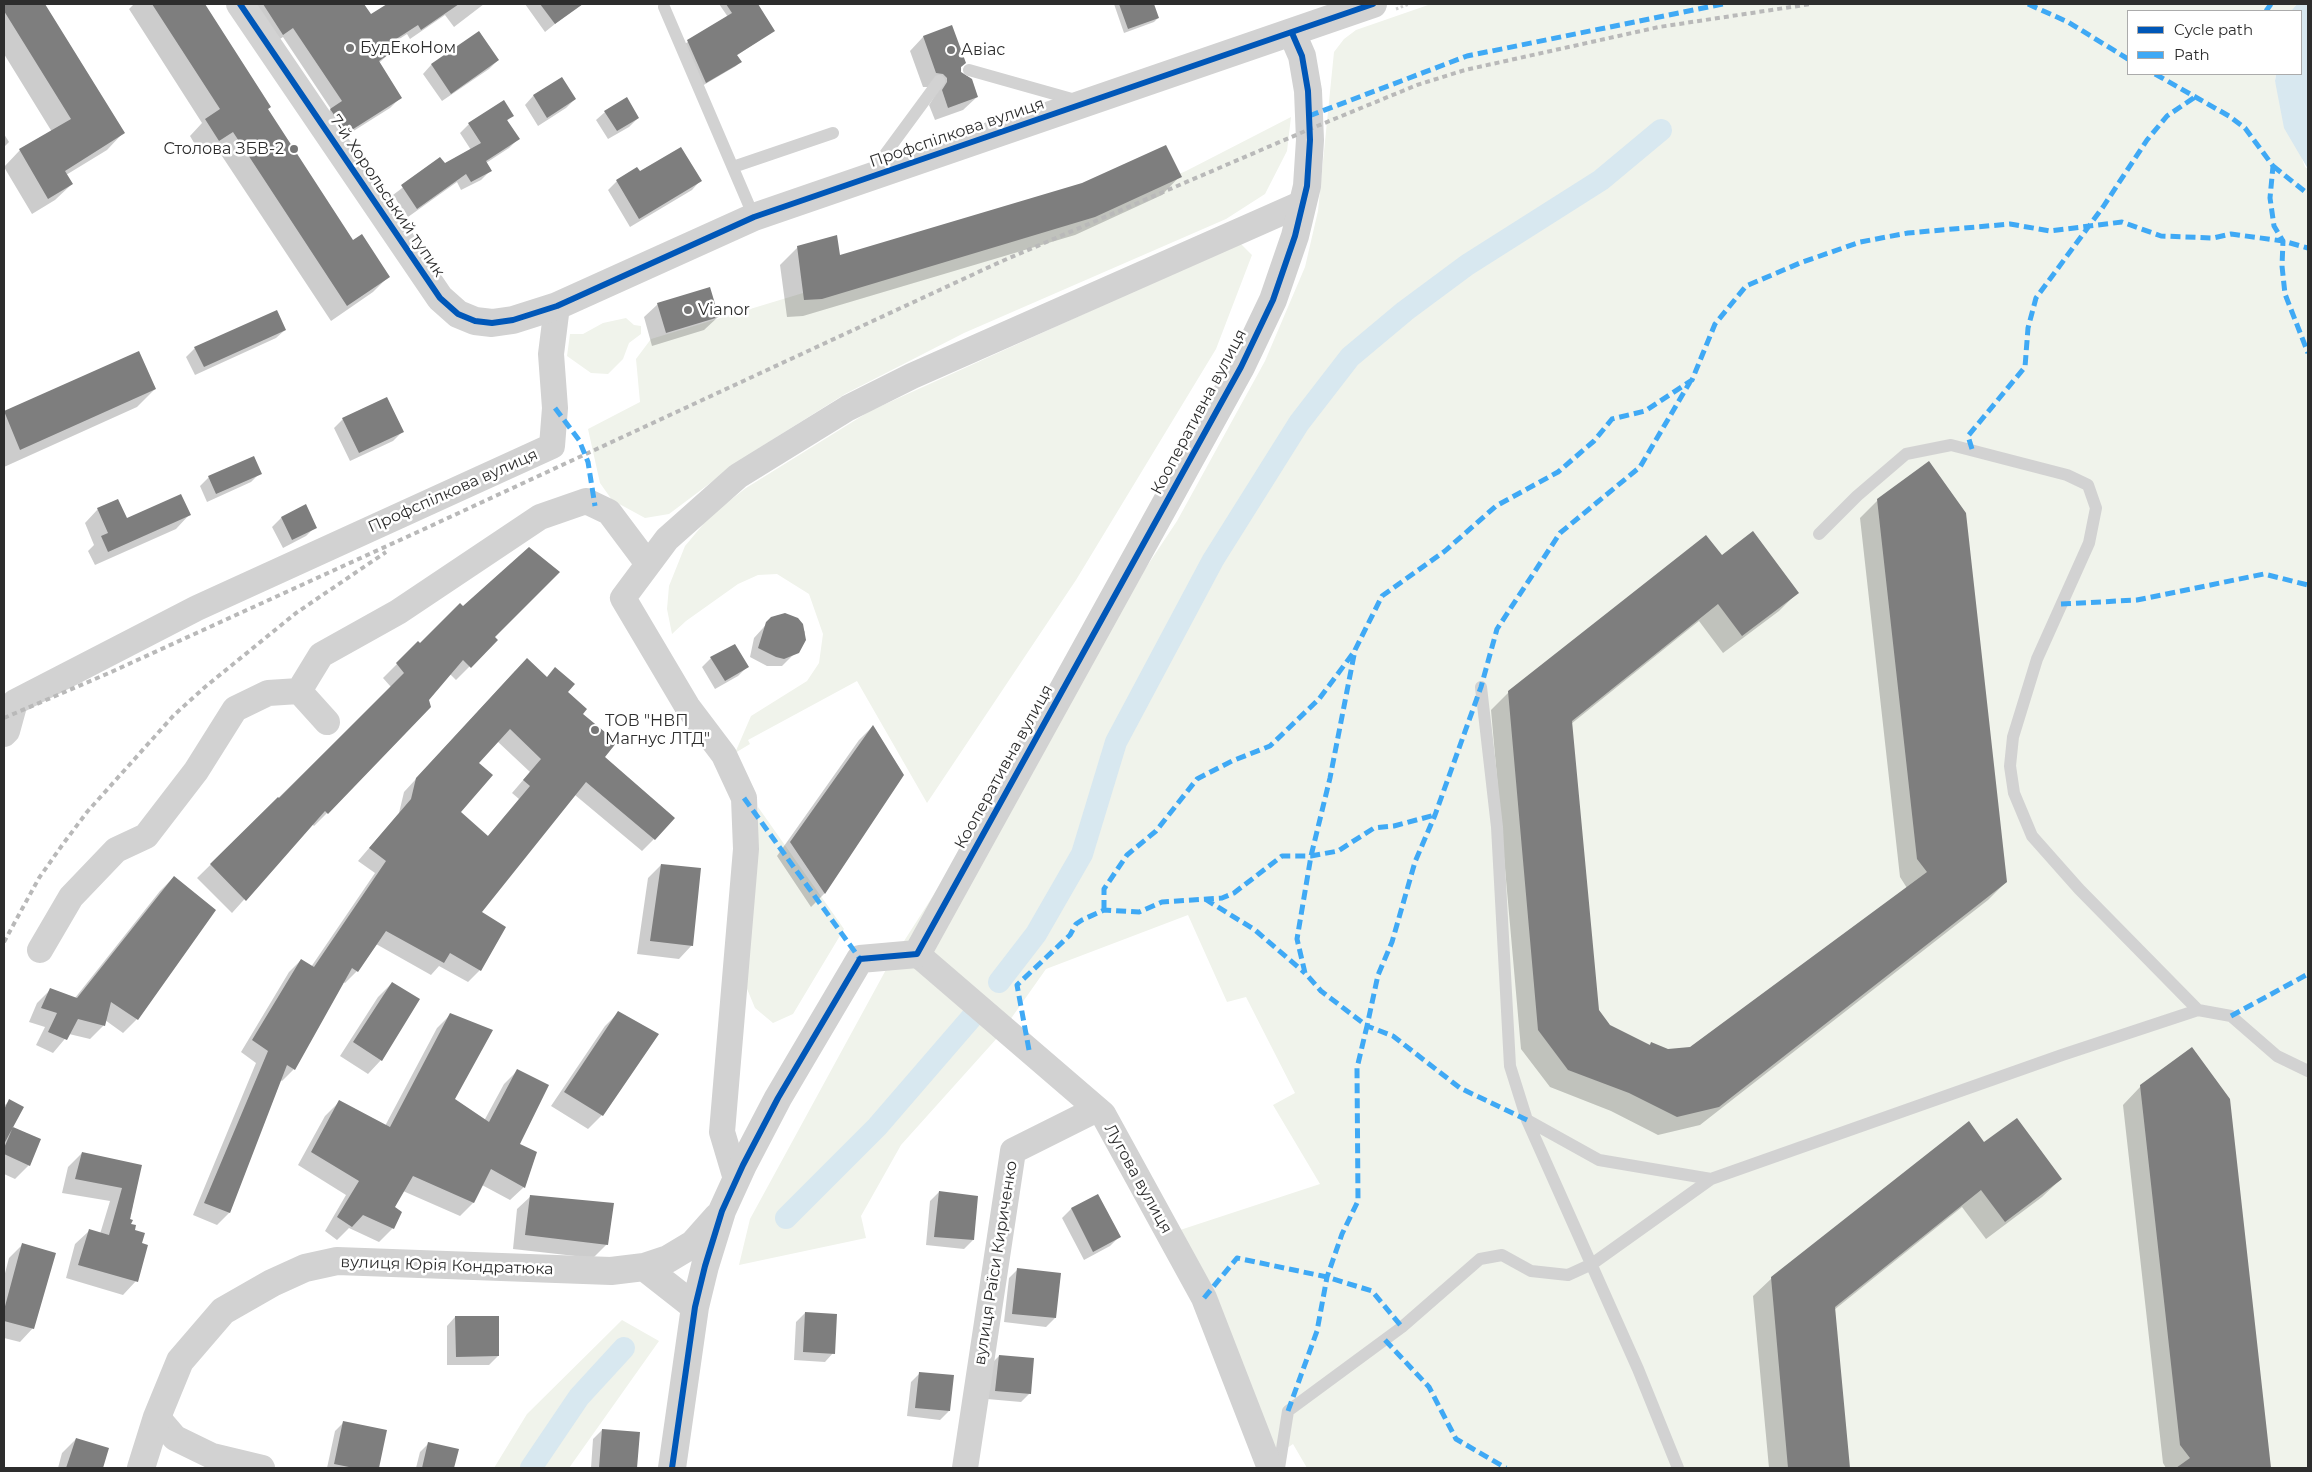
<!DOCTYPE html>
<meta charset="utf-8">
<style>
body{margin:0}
#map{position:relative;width:2312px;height:1472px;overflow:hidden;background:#fff;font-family:Montserrat,sans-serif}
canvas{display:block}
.frame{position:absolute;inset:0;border:5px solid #2d2d2d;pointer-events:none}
.legend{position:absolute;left:2127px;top:10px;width:175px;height:65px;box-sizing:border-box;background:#fff;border:1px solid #ababab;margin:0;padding:6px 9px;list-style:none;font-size:15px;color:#2d2d2d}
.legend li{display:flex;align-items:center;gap:10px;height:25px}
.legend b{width:25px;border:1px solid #ababab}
</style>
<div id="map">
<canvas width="2312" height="1472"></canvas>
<div class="frame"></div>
<ul class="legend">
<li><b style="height:6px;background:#0057b8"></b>Cycle path</li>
<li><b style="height:6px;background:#3fa9f5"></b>Path</li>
</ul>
</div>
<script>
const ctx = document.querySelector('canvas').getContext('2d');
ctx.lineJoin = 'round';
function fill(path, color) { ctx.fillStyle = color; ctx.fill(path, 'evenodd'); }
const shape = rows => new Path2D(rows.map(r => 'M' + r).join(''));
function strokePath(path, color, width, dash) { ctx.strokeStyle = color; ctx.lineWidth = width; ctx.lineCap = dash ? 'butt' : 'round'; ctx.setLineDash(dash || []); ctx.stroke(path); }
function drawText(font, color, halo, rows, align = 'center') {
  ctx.font = font + ' Montserrat,sans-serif'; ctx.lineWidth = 5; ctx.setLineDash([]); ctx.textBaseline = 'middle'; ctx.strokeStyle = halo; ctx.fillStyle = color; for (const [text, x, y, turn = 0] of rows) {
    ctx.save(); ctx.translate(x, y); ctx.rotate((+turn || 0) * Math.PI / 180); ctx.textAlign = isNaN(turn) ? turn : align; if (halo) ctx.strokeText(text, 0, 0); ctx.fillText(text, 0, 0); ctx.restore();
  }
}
const green = shape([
 [1431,4,2297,4,2291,11,2128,11,2128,74,2276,74,2275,81,2305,167,2308,169,2308,1468,1307,1468,1293,1444,1272,1458,1174,1232,1320,1184,1273,1105,1295,1093,1246,997,1227,1002,1188,915,1046,969,998,1037,901,1145,861,1216,866,1238,739,1265,750,1219,888,966,1074,676,1177,521,1265,361,1305,267,1318,211,1334,52,1344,39,1356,30],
 [1291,117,1287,151,1265,194,1226,219,964,333,845,394,745,457,669,514,645,518,612,500,600,483,588,429,640,402,636,359,651,339,803,293,1097,209,1186,171],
 [1240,243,1252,255,1216,349,1076,580,927,803,857,681,748,740,750,744,735,753,751,716,807,681,819,663,823,634,809,594,777,574,758,575,738,584,686,621,672,634,667,609,669,586,685,546,711,515,746,488,870,411],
 [626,318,634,325,641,326,641,334,629,343,623,359,608,374,591,373,567,356,570,334,583,334,603,323],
 [758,807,844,929,793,1014,773,1023,755,1008,745,984],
 [622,1320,659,1341,569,1468,494,1468,527,1414]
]);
const water = shape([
 [2297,4,2308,4,2308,169,2284,128,2275,81,2276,74,2301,74,2301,11,2291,11]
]);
const shadow = shape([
 [4,4,43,4,123,133,107,150,66,175,72,184,55,200,32,214,4,167,20,150,52,132,4,54],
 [134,4,204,4,269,107,267,110,353,242,389,276,373,292,331,321,216,147,202,156,190,136,202,123,129,9],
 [248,4,340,4,349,18,371,16,390,4,484,4,454,27,445,15,410,39,407,34,390,45,393,50,379,63,400,98,390,108,336,142,321,120,331,109,283,37,272,44],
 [525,4,566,4,571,11,545,32],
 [719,4,757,4,773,31,736,56,740,62,736,66,702,86,683,45,728,17],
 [1114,4,1153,4,1158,18,1154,22,1124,33],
 [952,27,960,73,977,97,963,110,935,120,929,105,934,97,930,87,923,87,910,51,923,37],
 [479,32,498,60,489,69,442,101,423,74,431,65],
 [562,79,575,99,566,108,538,126,525,105,533,96],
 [504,102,512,115,507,121,518,139,509,148,486,163,490,171,481,180,461,190,457,182,408,217,393,195,440,159,444,164,471,150,460,133,469,124],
 [605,112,638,118,629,127,608,139,596,120],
 [4,134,9,142,4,147],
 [637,169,639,173,700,181,692,190,630,227,608,190,617,181],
 [1180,176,1162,195,1075,235,803,316,787,317,780,265,798,247,839,256],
 [658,304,718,317,704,330,652,346,644,317],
 [285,330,276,338,195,375,186,357,195,348],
 [138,352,155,389,137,407,4,467,4,413],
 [343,419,402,432,393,441,350,461,334,428],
 [260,473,251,482,207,502,200,486,209,477],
 [1878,500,2006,882,1988,900,1700,1125,1658,1135,1611,1111,1550,1087,1521,1049,1491,710,1509,692,1721,557,1797,593,1779,611,1723,653,1699,621,1571,724,1598,1010,1609,1026,1649,1046,1651,1043,1667,1050,1690,1048,1907,888,1900,877,1860,518],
 [305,506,315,527,306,536,283,548,272,527,281,518],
 [98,509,126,520,189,515,176,529,95,565,88,551,94,545,85,523],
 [778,615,792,616,797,619,805,632,802,646,782,666,767,666,750,657,754,638,772,618],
 [493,637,496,640,456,680,450,674,327,813,314,826,312,824,232,913,197,878,391,687,383,678,418,643,420,645],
 [711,658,747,667,738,676,715,689,702,667],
 [515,671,546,678,566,692,654,839,642,851,575,795,480,913,480,970,468,982,439,966,431,975,376,944,357,971,345,983,343,982,294,1069,282,1081,280,1080,229,1213,217,1225,193,1215,256,1063,241,1052,289,972,301,960,311,967,375,873,358,861,399,813,404,792],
 [497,741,530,772,512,793,519,799,487,837,459,812,477,763],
 [872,727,903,775,824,894,811,907,777,856,859,740],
 [661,865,692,945,679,959,637,954,648,878],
 [174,877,214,910,137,1019,123,1033,105,1020,103,1026,90,1039,69,1034,53,1053,36,1045,45,1027,29,1022,37,1003,51,989,75,998,160,891],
 [392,983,381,1060,368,1074,340,1056,378,997],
 [618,1013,602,1115,588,1129,551,1106,605,1026],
 [451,1014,454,1099,484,1121,504,1084,517,1071,518,1145,524,1187,510,1200,482,1185,473,1203,460,1216,403,1191,394,1208,393,1228,379,1242,349,1228,337,1240,325,1231,346,1195,298,1165,325,1116,339,1102,385,1126,437,1028],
 [2141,1086,2269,1467,2268,1468,2166,1468,2163,1463,2123,1105],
 [9,1101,11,1127,40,1140,29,1165,15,1179,4,1174,4,1106],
 [1984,1143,2061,1179,2042,1197,1986,1239,1962,1207,1834,1310,1849,1468,1769,1468,1753,1296,1772,1278],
 [82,1153,140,1166,129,1225,136,1281,123,1295,66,1278,75,1244,89,1231,100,1234,110,1201,62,1193,68,1167],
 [939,1192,973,1240,964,1249,926,1245,930,1201],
 [531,1196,607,1244,593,1258,513,1249,517,1209],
 [1097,1196,1119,1237,1110,1246,1084,1260,1062,1218,1071,1209],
 [22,1245,33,1328,20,1342,4,1338,4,1277,9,1258],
 [1018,1269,1055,1318,1046,1327,1004,1322,1009,1278],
 [805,1313,833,1353,825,1362,794,1360,796,1322],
 [455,1317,498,1356,489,1365,447,1365,447,1326],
 [999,1356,1030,1393,1021,1402,987,1399,990,1365],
 [920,1373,949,1411,940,1420,907,1416,911,1382],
 [344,1422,386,1431,378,1468,327,1468,335,1431],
 [602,1430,638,1433,636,1468,591,1468,593,1439],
 [76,1439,107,1448,101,1468,58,1468,62,1453],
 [429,1443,457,1450,453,1468,416,1468,420,1452]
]);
const canal = shape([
 [999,982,1036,934,1082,854,1116,742,1213,560,1299,423,1350,357,1405,311,1467,265,1601,180,1661,130],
 [786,1218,877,1127,972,1017],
 [531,1468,579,1397,624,1348]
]);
const building = shape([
 [4,4,45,4,125,133,65,171,73,184,48,199,19,149,71,119,4,11],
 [152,4,205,4,271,107,268,109,353,240,362,234,390,277,347,306,233,132,219,141,205,119,220,109],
 [263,4,364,4,371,14,387,4,459,4,421,30,418,25,390,43,395,50,379,61,402,98,347,133,330,109,342,101,293,28,283,35],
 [540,4,583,4,555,24],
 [726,4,758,4,775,31,737,55,742,62,706,83,687,40,732,13],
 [1119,4,1154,4,1159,18,1128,29],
 [952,25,966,63,961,67,961,72,972,79,978,97,948,108,942,90,947,82,947,78,943,74,936,73,923,36],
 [479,31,499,60,451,94,431,64],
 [562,77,576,99,547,118,533,95],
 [627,97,639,118,617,131,604,111],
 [504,100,514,116,507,120,520,139,486,161,492,171,471,182,466,174,417,209,401,185,440,157,445,163,481,143,468,123],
 [1166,145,1182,177,1095,217,822,299,804,300,797,246,837,235,840,255,1082,183],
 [681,147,702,181,639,219,616,180,637,167,640,171],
 [710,287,719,317,666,333,657,303],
 [277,310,286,330,204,367,194,347],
 [139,351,156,389,20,450,4,411],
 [387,397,404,432,359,453,342,418],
 [254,456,262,474,216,494,208,476],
 [1929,461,1966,513,2007,882,1719,1107,1677,1117,1629,1093,1568,1070,1538,1030,1508,691,1706,535,1722,555,1753,531,1799,593,1742,636,1718,604,1572,721,1599,1010,1610,1025,1650,1045,1651,1042,1668,1049,1690,1047,1927,872,1917,859,1877,499],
 [181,494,191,515,108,552,101,536,108,533,97,508,118,499,127,518],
 [306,504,317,528,292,540,281,517],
 [529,547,560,572,495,637,498,640,471,668,463,660,429,700,431,707,328,814,325,811,246,901,210,864,278,797,279,798,404,673,396,663,418,641,420,643,460,603,463,606],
 [785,613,798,618,803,624,806,640,799,653,784,659,776,657,758,648,766,622,771,617],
 [735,644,749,667,725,681,710,657],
 [527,658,547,677,555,667,575,684,568,692,587,709,583,714,617,742,605,757,675,818,655,840,586,782,482,912,506,927,481,971,450,953,444,963,386,931,358,972,352,968,295,1070,287,1065,230,1213,204,1203,268,1051,252,1040,301,959,314,967,386,861,369,848,411,799,416,778],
 [510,729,541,759,523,780,530,786,488,836,461,812,493,775,479,763],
 [873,725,904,775,825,894,790,842],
 [661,864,701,868,693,946,650,941],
 [174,876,216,910,138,1020,111,1002,105,1026,78,1019,67,1040,48,1032,57,1013,41,1008,50,988,77,998],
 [392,982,420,999,382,1061,353,1042],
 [618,1011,659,1034,603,1116,564,1092],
 [450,1013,493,1030,455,1099,489,1122,517,1069,549,1085,520,1144,537,1152,525,1188,491,1169,474,1203,413,1176,395,1207,402,1212,394,1229,363,1215,352,1227,337,1217,359,1181,311,1152,339,1100,390,1127],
 [2192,1047,2230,1099,2271,1468,2176,1468,2190,1458,2180,1445,2140,1085],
 [9,1099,24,1107,4,1144,4,1110],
 [2017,1118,2062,1179,2005,1222,1981,1190,1835,1307,1850,1468,1788,1468,1771,1277,1969,1121,1984,1142],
 [13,1127,41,1139,30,1166,4,1154,4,1148],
 [82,1152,142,1165,130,1219,133,1220,131,1224,136,1225,135,1230,145,1233,142,1243,148,1245,138,1282,78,1265,89,1229,109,1235,122,1188,75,1179],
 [939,1191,978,1196,974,1240,934,1237],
 [1098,1194,1121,1237,1093,1252,1071,1208],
 [530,1195,614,1203,608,1245,525,1235],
 [22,1243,56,1253,34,1329,4,1321,4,1310],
 [1017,1268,1061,1273,1056,1318,1012,1314],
 [805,1312,837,1314,835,1354,803,1352],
 [455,1316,499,1316,499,1356,456,1357],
 [999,1355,1034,1358,1031,1394,995,1391],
 [919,1372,954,1375,950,1411,915,1408],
 [343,1421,387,1430,379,1468,354,1468,334,1464],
 [602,1429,640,1432,637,1468,599,1468],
 [76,1438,109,1448,103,1468,66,1468],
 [428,1442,459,1449,454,1468,422,1468]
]);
const path = shape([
 [1396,9,1409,4]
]);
const service = shape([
 [664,7,754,217],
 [969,70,1079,101],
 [733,167,833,133],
 [872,172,939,81],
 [1819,534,1857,496,1906,454,1951,445,2067,475,2088,485,2096,508,2089,543,2037,659,2013,737,2010,766,2014,793,2032,836,2079,889,2198,1010],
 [1481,687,1497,827,1510,1066,1527,1120,1638,1369,1678,1468],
 [1527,1120,1599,1160,1711,1179],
 [1279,1468,1288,1411,1402,1327,1480,1259,1502,1255,1531,1271,1568,1275,1592,1264,1711,1179,2062,1055,2198,1010,2231,1016,2277,1056,2308,1071]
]);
const minor = shape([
 [327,722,299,691,321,655,398,612,540,517,586,501,609,512,648,564],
 [4,734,7,731,15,702,197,608,552,446,555,408,551,354,557,306],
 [40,950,71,897,116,850,146,836,196,771,235,709,268,693,299,691],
 [917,954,1103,1114,1204,1298,1270,1468],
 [736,1179,722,1132,746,849,744,798,724,755,687,706,623,598,667,539,738,476,848,408,912,376,1303,203],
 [157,1417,175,1438,212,1456,262,1468],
 [965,1468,1013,1151,1097,1109]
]);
const tertiary = shape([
 [240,4,440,298,458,314,475,321,492,323,513,320,557,306,754,217,1373,4],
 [644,1267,695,1307],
 [141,1468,157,1417,180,1361,223,1311,272,1283,305,1268,337,1261,611,1271,644,1267,668,1259,693,1244,717,1217],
 [672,1468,695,1307,705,1266,722,1211,743,1165,778,1098,860,959,917,954,1241,367,1273,300,1295,236,1307,186,1310,140,1308,91,1302,56,1292,33]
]);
const rail = shape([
 [4,718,109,673,422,530,1000,262,1310,129,1417,85,1465,70,1659,27,1811,4],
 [4,942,39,878,63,844,87,812,174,715,205,687,296,613,386,552]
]);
const quiet = shape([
 [2028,4,2068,22,2128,59],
 [2266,11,2271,4],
 [2155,74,2229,116,2245,128,2273,166,2270,198,2274,226,2283,241,2282,266,2285,294,2308,353],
 [1309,116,1467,56,1723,4],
 [2273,166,2308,194],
 [555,408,579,440,588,462,595,506],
 [1972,449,1968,436,2025,367,2028,328,2036,298,2103,207,2147,140,2167,116,2195,97],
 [2061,604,2137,600,2264,574,2308,585],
 [744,798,860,959],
 [1205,899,1255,930,1305,973],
 [1104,910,1104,889,1127,855,1156,831,1197,779,1232,761,1270,746,1319,699,1354,652],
 [2231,1016,2308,974],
 [1029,1050,1017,985,1070,935,1076,924,1082,920,1104,910,1139,912,1162,902,1222,898,1234,893,1282,856,1311,856,1338,851,1374,828,1394,826,1435,815],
 [1527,1120,1460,1088,1393,1036,1367,1026,1378,975,1392,942,1415,862,1435,815,1481,687,1497,629,1560,533,1640,467,1690,382],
 [1204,1298,1237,1258,1327,1277,1372,1291,1402,1327],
 [1385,1340,1429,1387,1456,1439,1506,1468],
 [1288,1411,1317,1331,1327,1277,1342,1234,1358,1201,1357,1068,1367,1026,1321,991,1305,973,1297,939,1311,856,1330,778,1355,650,1382,596,1445,551,1496,506,1558,472,1594,441,1612,419,1645,411,1692,380,1715,324,1746,286,1800,263,1860,242,1908,233,2010,224,2050,231,2122,222,2161,236,2213,238,2231,234,2283,241,2308,248]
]);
const cycleway = shape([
 [240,4,440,298,458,314,475,321,492,323,513,320,557,306,754,217,1373,4],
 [672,1468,695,1307,705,1266,722,1211,743,1165,778,1098,860,959,917,954,1241,367,1273,300,1295,236,1307,186,1310,140,1308,91,1302,56,1292,33]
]);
const markers = [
 [350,48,5,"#767676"],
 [951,50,5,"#767676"],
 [294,149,5,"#767676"],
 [688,310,5,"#767676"],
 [595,730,5,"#767676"]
];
const poiNames = [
 ["БудЕкоНом",360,48],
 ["Авіас",961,50],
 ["Столова ЗБВ-2",284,149,"right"],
 ["Vianor",698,310],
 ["ТОВ \"НВП",605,721],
 ["Магнус ЛТД\"",605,739]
];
const streetNames = [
 ["Профспілкова вулиця",957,133,-19],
 ["7-й Хорольський тупик",387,196,56],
 ["Кооперативна вулиця",1199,412,-62],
 ["Профспілкова вулиця",453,491,-24],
 ["Кооперативна вулиця",1004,767,-61],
 ["Лугова вулиця",1138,1179,61],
 ["вулиця Раїси Кириченко",996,1263,-81],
 ["вулиця Юрія Кондратюка",447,1266,2]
];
fill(green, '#f0f3eb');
fill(water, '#d8e8f0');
fill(shadow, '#0003');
strokePath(canal, '#d8e8f0', 22);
fill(building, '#7e7e7e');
strokePath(path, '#d2d2d2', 3, [2.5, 2.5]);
strokePath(service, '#d2d2d2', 12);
strokePath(minor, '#d2d2d2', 26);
strokePath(tertiary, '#d2d2d2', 28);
strokePath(rail, '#b9b9b9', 4, [5, 4]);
strokePath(quiet, '#3fa9f5', 5, [10, 5]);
strokePath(cycleway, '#0057b8', 6);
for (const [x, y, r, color] of markers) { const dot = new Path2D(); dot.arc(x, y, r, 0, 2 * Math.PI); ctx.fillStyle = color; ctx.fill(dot); strokePath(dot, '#fff', 2); }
drawText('16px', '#2d2d2d', '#fff', poiNames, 'left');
drawText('16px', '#2d2d2d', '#fff', streetNames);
</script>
